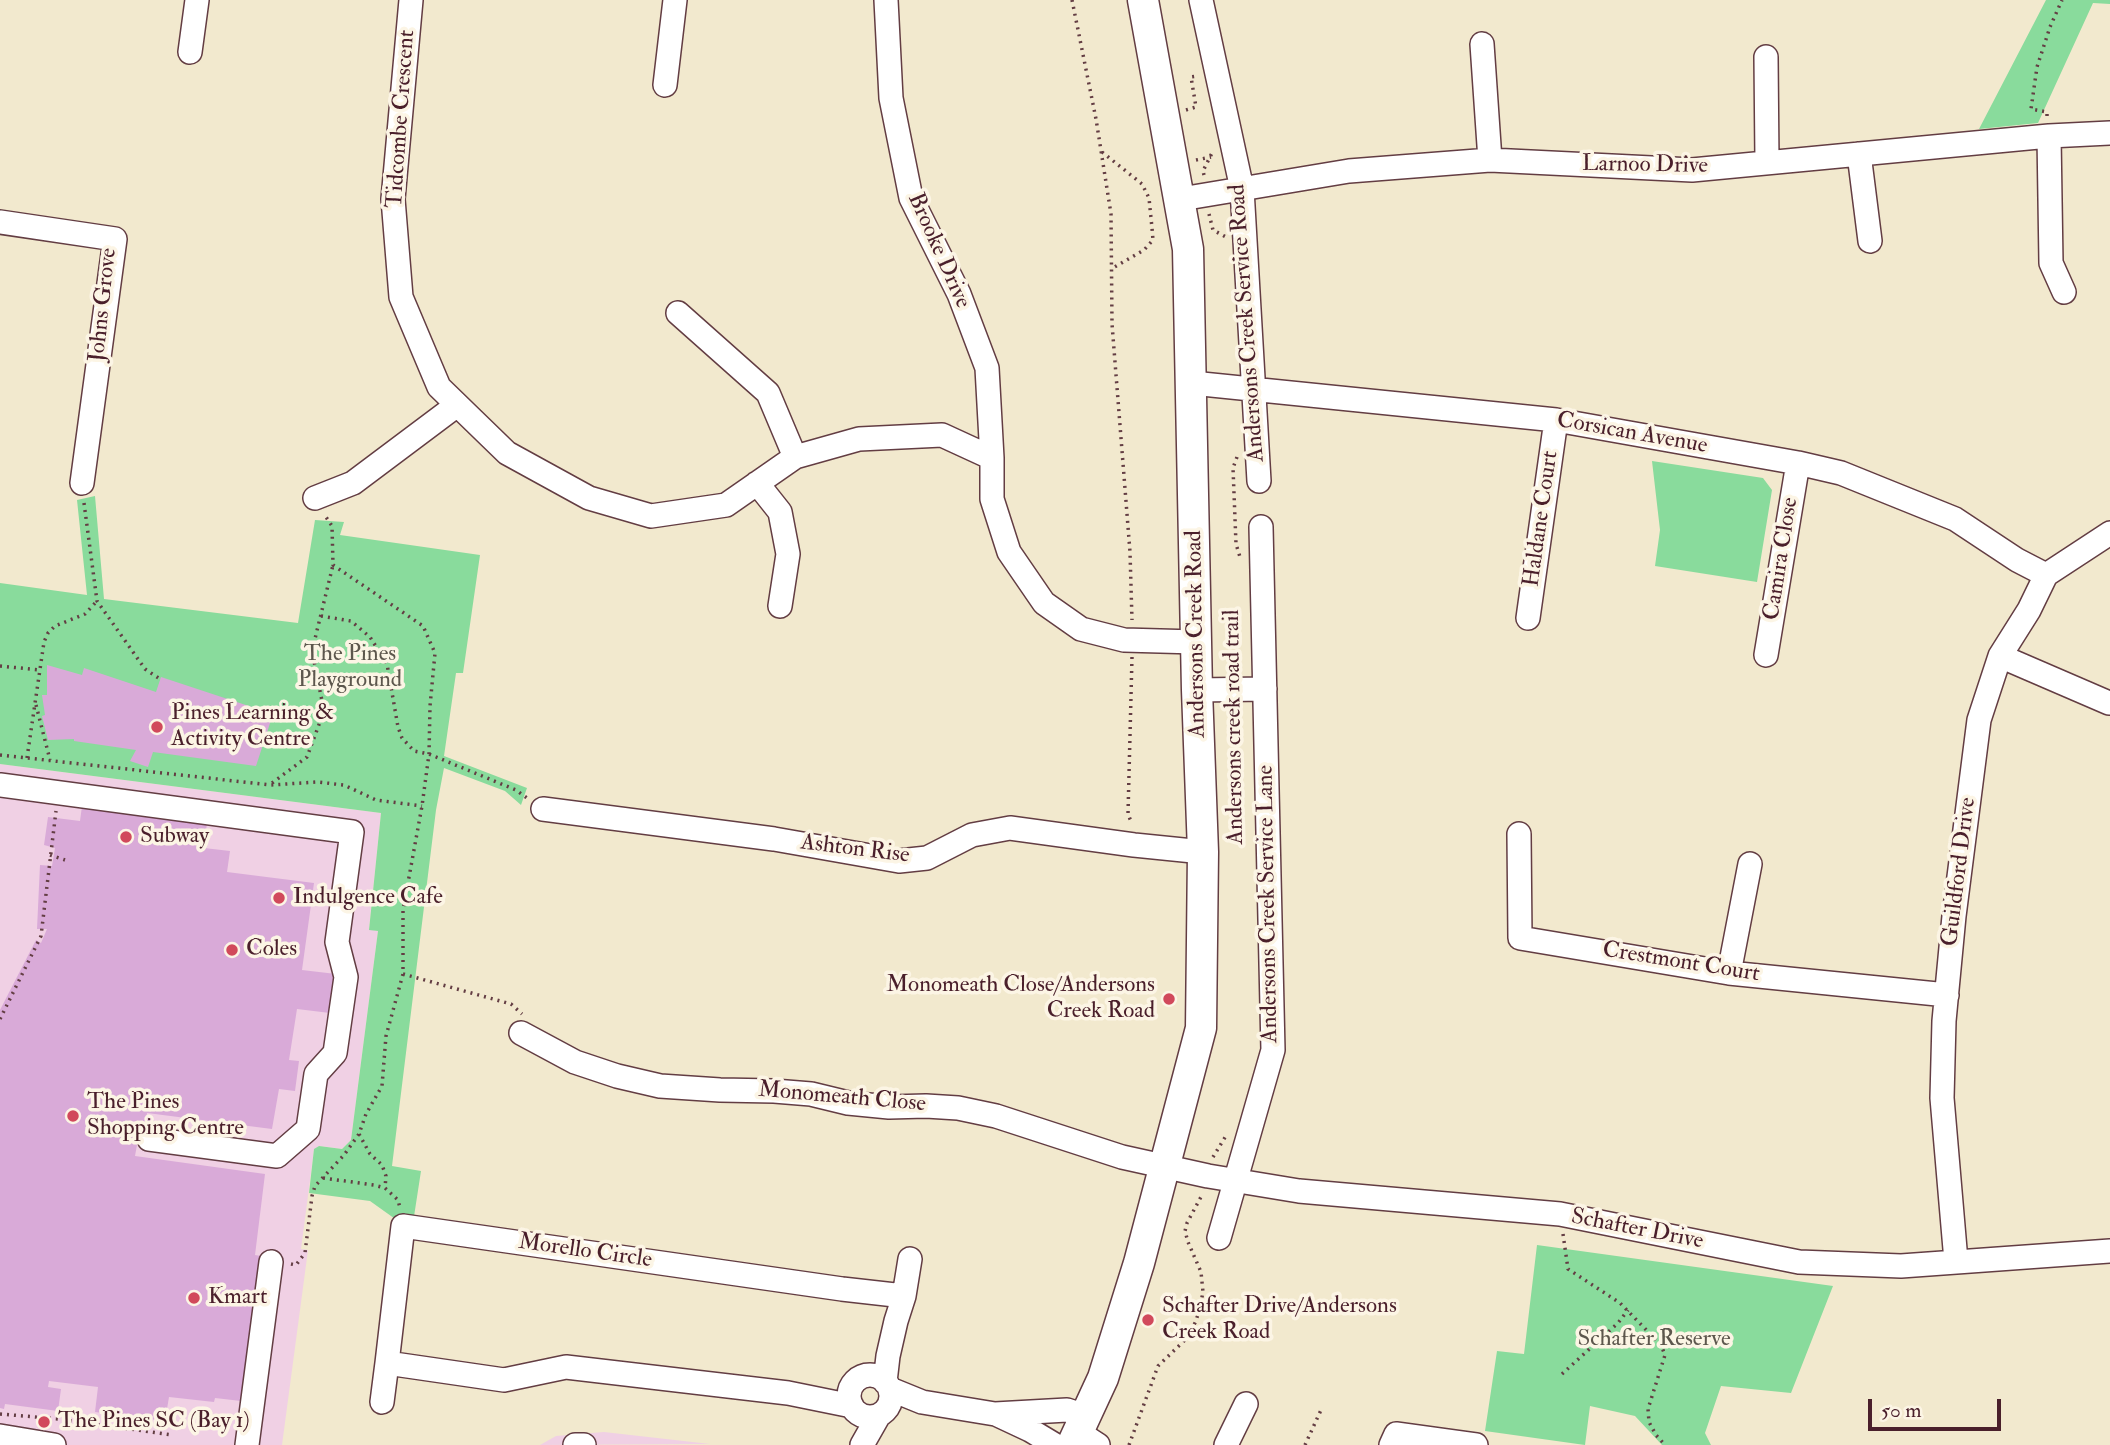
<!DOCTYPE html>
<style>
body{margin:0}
#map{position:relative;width:2110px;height:1445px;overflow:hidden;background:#f2e9ce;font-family:"IM FELL Double Pica",serif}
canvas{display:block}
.scale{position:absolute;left:1868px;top:1399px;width:133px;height:32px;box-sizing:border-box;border:4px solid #4a1f2b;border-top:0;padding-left:9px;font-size:21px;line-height:24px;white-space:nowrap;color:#4a1f2b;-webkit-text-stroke:5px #fcf5e5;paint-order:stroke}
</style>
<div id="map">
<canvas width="2110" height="1445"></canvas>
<div class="scale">50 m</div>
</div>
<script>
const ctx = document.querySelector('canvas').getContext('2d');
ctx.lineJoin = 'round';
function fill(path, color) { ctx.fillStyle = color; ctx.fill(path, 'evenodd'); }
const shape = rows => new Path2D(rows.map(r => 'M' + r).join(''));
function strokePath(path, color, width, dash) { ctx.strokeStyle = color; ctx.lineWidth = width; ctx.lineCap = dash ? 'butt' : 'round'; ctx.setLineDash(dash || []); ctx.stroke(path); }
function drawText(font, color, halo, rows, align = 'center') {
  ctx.font = font + ' "IM FELL Double Pica",serif'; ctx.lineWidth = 7; ctx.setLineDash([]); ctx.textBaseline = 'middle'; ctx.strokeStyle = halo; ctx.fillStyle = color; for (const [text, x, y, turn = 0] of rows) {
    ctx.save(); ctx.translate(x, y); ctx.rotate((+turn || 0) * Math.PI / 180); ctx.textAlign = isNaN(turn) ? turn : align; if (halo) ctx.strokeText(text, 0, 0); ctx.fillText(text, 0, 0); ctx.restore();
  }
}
const built = shape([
 [0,764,381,813,369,929,378,931,351,1140,342,1149,319,1146,314,1150,301,1249,308,1250,282,1445,0,1445],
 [604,1432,710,1444,540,1445,556,1436]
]);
const green = shape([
 [2046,0,2110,0,2110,4,2093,3,2038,123,1979,129],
 [1652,461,1763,478,1772,490,1757,582,1655,566,1660,530],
 [95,496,104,599,298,623,315,520,344,522,340,535,480,555,463,673,456,673,444,756,527,788,521,805,505,791,444,768,436,810,392,1166,421,1171,413,1223,398,1221,370,1201,309,1193,314,1149,319,1146,342,1149,351,1140,378,931,369,930,381,813,0,764,0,583,87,595,77,500],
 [1537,1245,1833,1286,1791,1393,1721,1386,1705,1433,1711,1445,1662,1445,1635,1416,1590,1406,1585,1445,1485,1431,1497,1351,1524,1354]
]);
const building = shape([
 [47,665,82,675,84,668,156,692,161,677,273,714,256,766,153,752,148,767,130,761,136,750,74,741,74,739,48,740,42,716,45,715,42,695,47,695],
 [82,806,207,823,204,848,230,851,227,872,314,883,302,970,336,974,330,1013,297,1009,289,1060,299,1061,295,1091,279,1089,272,1129,147,1113,146,1120,175,1124,174,1133,140,1128,135,1156,265,1174,255,1255,261,1256,241,1401,215,1398,214,1402,169,1397,165,1421,95,1412,98,1387,49,1381,48,1387,61,1389,58,1411,5,1404,4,1409,0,1408,0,1010,36,940,41,943,47,929,37,929,40,865,52,866,55,848,44,845,48,817,80,821]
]);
const path = shape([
 [1072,0,1096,119,1111,214,1112,324,1130,552,1132,620],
 [1186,110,1196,107,1191,77,1198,76],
 [2047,116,2047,112,2031,109,2037,67,2050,27,2062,0],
 [1102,152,1142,184,1149,198,1152,228,1153,240,1144,250,1111,269],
 [1196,160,1211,157],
 [1204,175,1203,171,1213,151],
 [1209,214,1213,230,1226,237],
 [1237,457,1233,468,1236,544,1240,557],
 [84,503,97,601,145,669,160,679],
 [321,616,351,621,370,637,387,664,398,727,402,738,414,751,429,754,516,790,527,798],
 [1132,657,1128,814,1132,824],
 [0,666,40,670],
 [36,705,50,760],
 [0,755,271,785,317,782,344,785,376,800,422,806],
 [27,758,44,642,48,633,55,626,85,614,97,601],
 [272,783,307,757,324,711,312,651,333,565],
 [50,855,65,860],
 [403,974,511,1004,522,1014],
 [0,1019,41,936,56,811],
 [359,1134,370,1154,382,1165,386,1176,385,1188],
 [1213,1157,1227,1134],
 [323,1178,374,1185,385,1188,398,1200,400,1208],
 [1563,1234,1568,1269,1620,1303,1661,1345,1665,1355,1648,1409,1649,1422,1656,1435,1665,1445],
 [291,1264,296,1265,305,1253,312,1196,315,1186,344,1155,359,1134,366,1114,382,1086,386,1036,403,974,403,910,422,806,429,754,430,706,435,653,423,626,333,565,332,526,324,514],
 [1562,1374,1618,1323,1628,1310],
 [0,1414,59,1419,172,1435],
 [1129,1445,1158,1366,1187,1338,1196,1321,1200,1307,1203,1292,1201,1272,1188,1242,1185,1231,1187,1223,1202,1195],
 [1305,1445,1321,1410]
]);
const minor = shape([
 [411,0,393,199,401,297,439,387,507,453,589,498,651,516,726,505,795,457,859,439,942,435,992,458,992,499,1009,552,1044,603,1081,629,1124,640,1196,642],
 [886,0,891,98,911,198,959,294,987,368,992,458],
 [1201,0,1242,189,1259,481],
 [1482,44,1490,160],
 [190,52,197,0],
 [1766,57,1767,162],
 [665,85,675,0],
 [2049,136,2051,263,2064,292],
 [1859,154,1870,241],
 [1181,199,1349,171,1490,160,1692,170,2049,136,2110,133],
 [0,222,115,239,82,483],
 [678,313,768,393,795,457],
 [1192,383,1556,420,1798,463,1841,473,1955,519,2017,560,2046,575],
 [757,483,780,512,788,554,780,606],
 [315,498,353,483,457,405],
 [1528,618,1556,420],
 [1766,655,1798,463],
 [2000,656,2109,703],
 [1197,690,1265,689],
 [0,785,352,832,337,942,346,977,335,1053,316,1074,308,1129,277,1156,149,1139],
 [543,809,774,839,899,861,927,858,972,835,1010,828,1134,845,1203,852],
 [1519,834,1520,938,1729,973,1947,995],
 [1729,973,1750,864],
 [521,1033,575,1062,617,1076,660,1086,720,1090,774,1091,811,1094,848,1103,889,1107,926,1106,958,1108,996,1116,1122,1157,1208,1176,1299,1191,1560,1214,1799,1262,1901,1266,2110,1251],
 [1219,1238,1273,1050,1261,527],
 [1956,1261,1942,1098,1944,1021,1954,916,1979,720,2000,656,2029,610,2046,575,2110,533],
 '849 1396a21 21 0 1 1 42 0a21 21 0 1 1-42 0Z',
 [885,1382,888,1356,896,1321,904,1296,910,1259],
 [890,1389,922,1402,995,1414,1067,1410,1085,1416],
 [382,1402,387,1363],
 [852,1406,788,1393,566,1367,504,1380,387,1363,403,1226,842,1289,904,1296],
 [998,1415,1030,1430,1055,1445],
 [1078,1432,1098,1445],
 [0,1436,54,1445],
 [247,1445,271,1262],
 [575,1445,584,1445],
 [862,1445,879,1415],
 [1226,1445,1246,1404],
 [1391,1445,1396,1434,1476,1445]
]);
const major = shape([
 [1072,1445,1103,1378,1139,1263,1201,1028,1203,852,1197,690,1188,249,1143,0]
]);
const markers = [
 [157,727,7,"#d1495b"],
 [126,837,7,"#d1495b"],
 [279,898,7,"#d1495b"],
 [232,950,7,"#d1495b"],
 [1169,999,7,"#d1495b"],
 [73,1116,7,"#d1495b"],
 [194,1298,7,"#d1495b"],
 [1148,1320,7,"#d1495b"],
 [44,1422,7,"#d1495b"]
];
const streetNames = [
 ["Tidcombe Crescent",402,119,-86],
 ["Larnoo Drive",1645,166,1],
 ["Brooke Drive",938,251,66],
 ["Johns Grove",104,305,-84],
 ["Andersons Creek Service Road",1248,323,-94],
 ["Corsican Avenue",1632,434,10],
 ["Haldane Court",1542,519,-82],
 ["Camira Close",1782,559,-81],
 ["Andersons Creek Road",1197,634,-91],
 ["Andersons creek road trail",1235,727,-91],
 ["Ashton Rise",855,850,7],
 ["Guildford Drive",1960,872,-83],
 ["Andersons Creek Service Lane",1269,904,-91],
 ["Crestmont Court",1681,963,9],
 ["Monomeath Close",842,1098,5],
 ["Schafter Drive",1637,1230,11],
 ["Morello Circle",585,1252,8]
];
const parkNames = [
 ["The Pines",350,655],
 ["Playground",350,681],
 ["Schafter Reserve",1654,1340]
];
const poiNames = [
 ["Pines Learning &",171,714],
 ["Activity Centre",171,740],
 ["Subway",140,837],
 ["Indulgence Cafe",293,898],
 ["Coles",246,950],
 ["Monomeath Close/Andersons",1155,986,"right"],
 ["Creek Road",1155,1012,"right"],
 ["The Pines",87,1103],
 ["Shopping Centre",87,1129],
 ["Kmart",208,1298],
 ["Schafter Drive/Andersons",1162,1307],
 ["Creek Road",1162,1333],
 ["The Pines SC (Bay 1)",58,1422]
];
fill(built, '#f0d0e4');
fill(green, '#89db9c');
fill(building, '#d9aad8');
strokePath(minor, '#633d43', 26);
strokePath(major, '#633d43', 33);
strokePath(path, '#633d43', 3.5, [2, 5]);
strokePath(minor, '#fff', 23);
strokePath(major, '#fff', 30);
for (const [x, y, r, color] of markers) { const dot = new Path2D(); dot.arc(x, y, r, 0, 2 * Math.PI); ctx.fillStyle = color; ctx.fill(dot); strokePath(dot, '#fcf5e5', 2.5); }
drawText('23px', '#4a1f2b', '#fcf5e5', streetNames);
drawText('23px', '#5d574d', '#fcf5e5', parkNames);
drawText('23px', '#4a1f2b', '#fcf5e5', poiNames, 'left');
</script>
